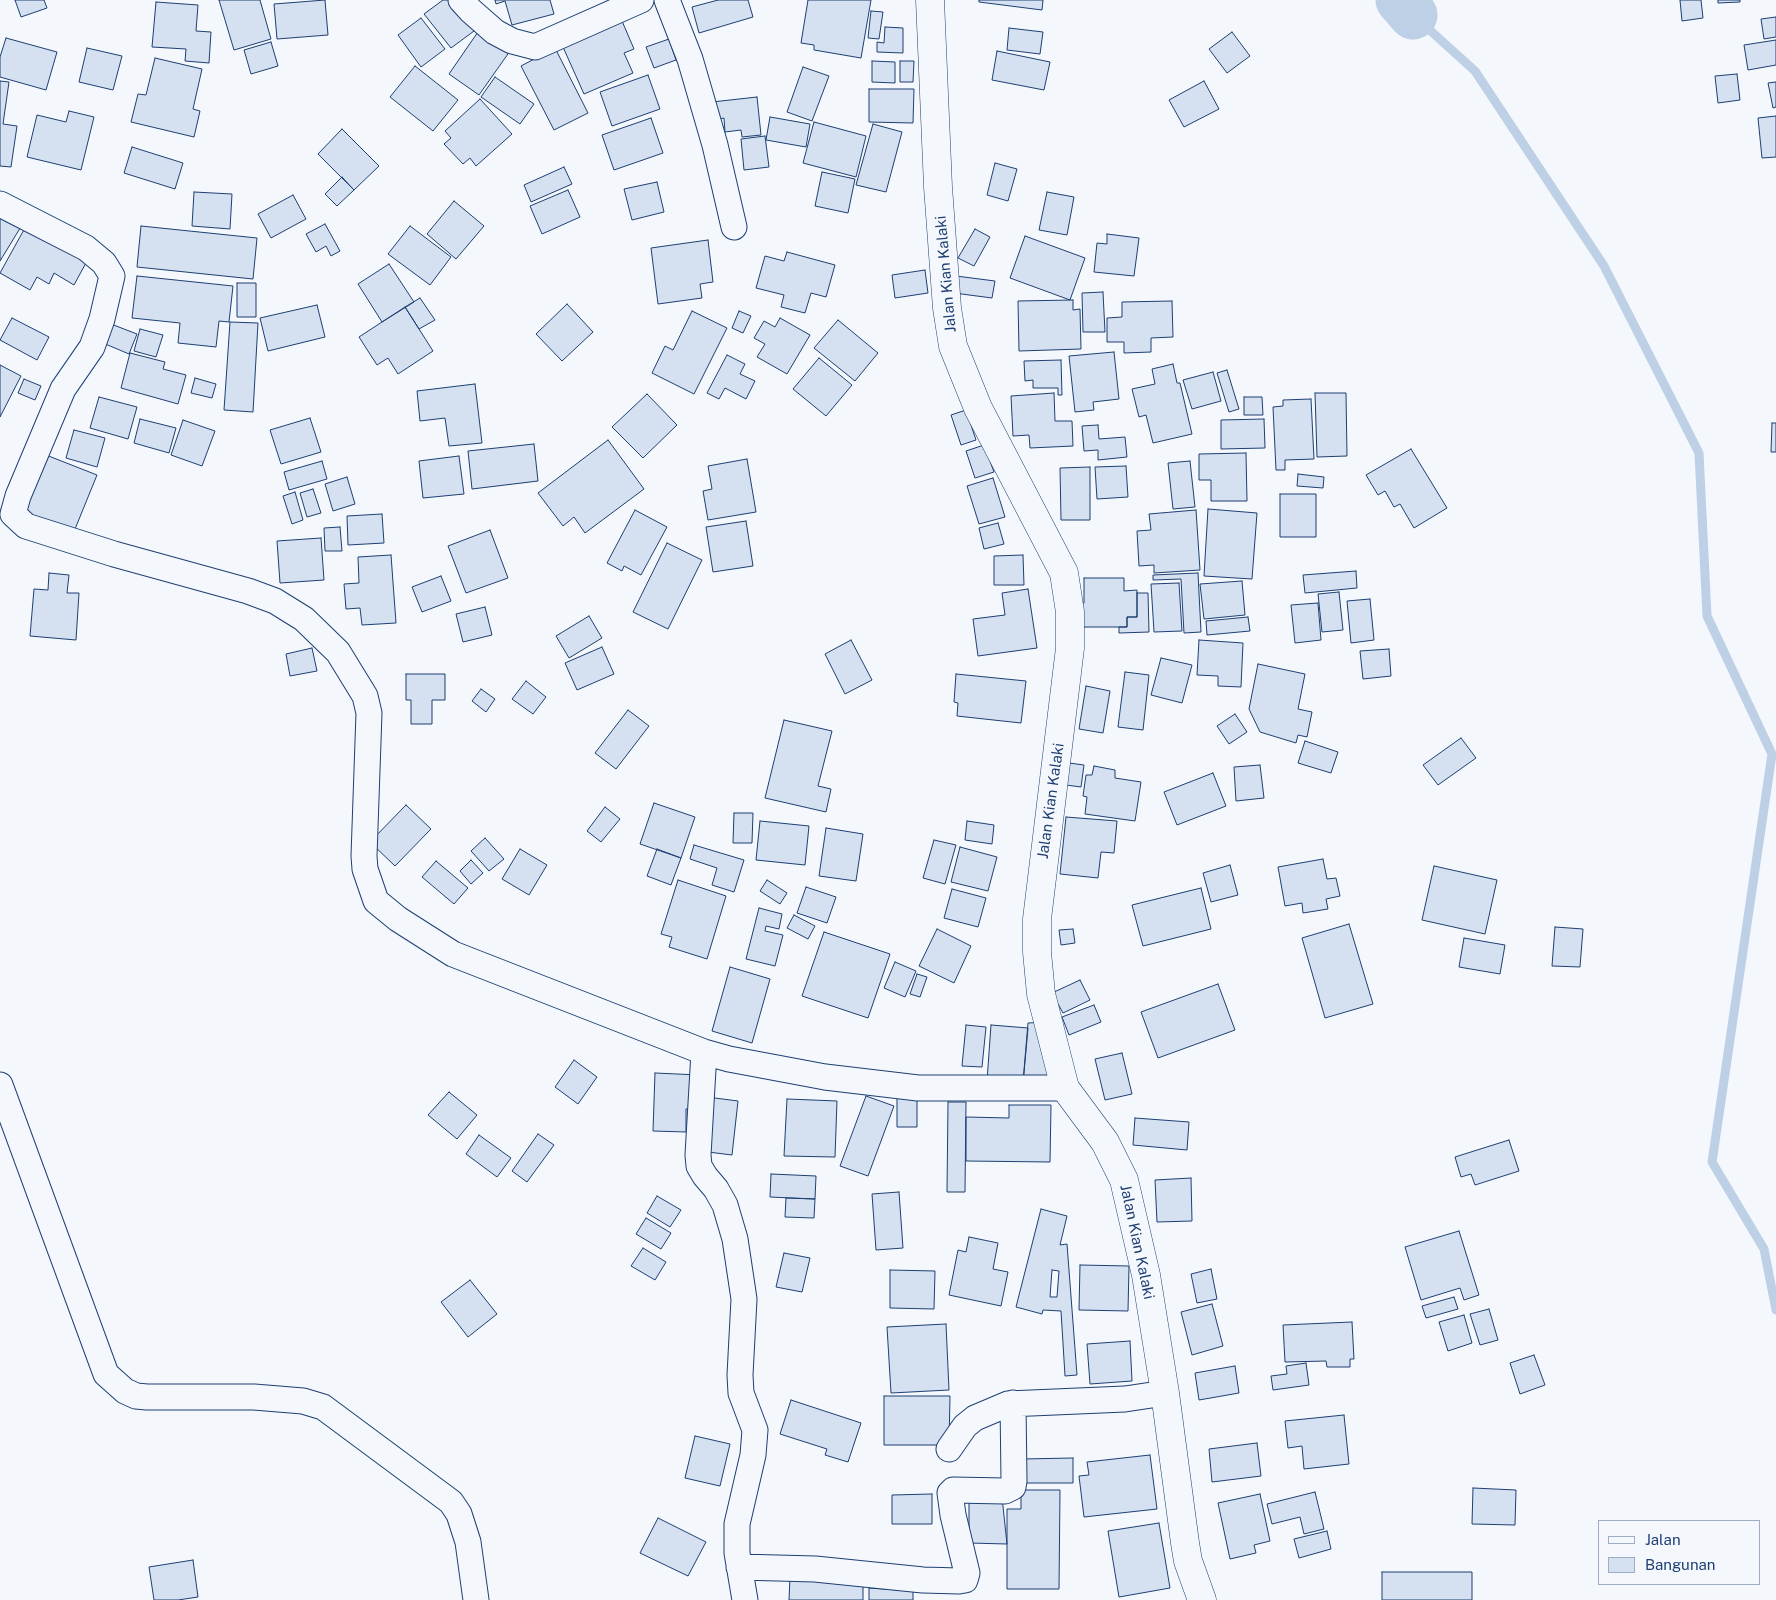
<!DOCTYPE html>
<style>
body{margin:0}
#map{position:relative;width:1776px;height:1600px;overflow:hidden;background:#f4f7fb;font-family:"Public Sans",sans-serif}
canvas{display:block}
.legend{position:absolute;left:1598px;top:1520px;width:162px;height:65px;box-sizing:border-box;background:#f4f7fb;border:1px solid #9eadc5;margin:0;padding:6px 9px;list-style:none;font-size:15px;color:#1d3f73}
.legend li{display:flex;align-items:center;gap:10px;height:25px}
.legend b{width:25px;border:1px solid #9eadc5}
</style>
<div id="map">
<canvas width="1776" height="1600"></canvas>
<ul class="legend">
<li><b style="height:6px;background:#f4f7fb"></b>Jalan</li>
<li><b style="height:14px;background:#d5e0f0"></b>Bangunan</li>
</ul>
</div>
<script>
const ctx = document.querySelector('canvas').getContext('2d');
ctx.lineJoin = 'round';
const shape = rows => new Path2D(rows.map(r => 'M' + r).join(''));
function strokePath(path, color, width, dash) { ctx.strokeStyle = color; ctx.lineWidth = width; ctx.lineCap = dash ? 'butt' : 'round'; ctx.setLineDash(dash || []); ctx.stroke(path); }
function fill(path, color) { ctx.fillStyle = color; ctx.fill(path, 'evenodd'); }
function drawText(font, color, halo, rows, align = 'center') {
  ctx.font = font + ' "Public Sans",sans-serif'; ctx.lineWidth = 4; ctx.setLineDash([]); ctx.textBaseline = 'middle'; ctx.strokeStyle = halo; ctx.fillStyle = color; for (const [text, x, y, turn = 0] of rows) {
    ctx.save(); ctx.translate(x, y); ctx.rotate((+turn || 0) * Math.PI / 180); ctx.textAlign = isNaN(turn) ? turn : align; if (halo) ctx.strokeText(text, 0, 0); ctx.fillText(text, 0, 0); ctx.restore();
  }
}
const stream = shape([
 [1413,15,1475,71,1604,266,1699,453,1707,616,1772,754,1712,1162,1764,1249,1776,1310]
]);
const river = shape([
 [1400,0,1413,15]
]);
const building = shape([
 [15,0,44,0,47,8,21,17,15,0],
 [219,0,260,0,271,39,234,50,219,0],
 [325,0,328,35,277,39,274,4,325,0],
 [443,0,450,0,474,31,451,48,424,14,443,0],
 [495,0,550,0,554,14,512,25,505,1,496,4,495,0],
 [718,0,748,0,753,17,699,33,692,7,718,0],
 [808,0,871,0,861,58,814,50,814,45,801,43,808,0],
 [979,0,1043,0,1042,10,979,2,979,0],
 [1680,0,1701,0,1703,18,1682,21,1680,0],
 [1718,0,1740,0,1740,2,1718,3,1718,0],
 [156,2,198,5,196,31,211,32,209,63,185,61,186,49,152,47,156,2],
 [871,11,883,12,879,39,868,38,871,11],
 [1776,17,1776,37,1764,39,1761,19,1776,17],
 [421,18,445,49,421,67,398,35,421,18],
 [622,21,634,49,624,53,633,73,584,94,563,47,622,21],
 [885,27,903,28,903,53,877,52,877,42,884,43,885,27],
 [1009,28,1043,32,1040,54,1007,50,1009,28],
 [480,29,510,51,479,95,449,74,480,29],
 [1232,32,1250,56,1227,73,1209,49,1232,32],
 [6,38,57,52,46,90,0,77,0,57,6,38],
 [669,39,676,60,654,68,646,47,669,39],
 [1776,40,1776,65,1748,70,1744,45,1776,40],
 [271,42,278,66,251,74,244,50,271,42],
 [87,48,122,56,113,90,79,82,87,48],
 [555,48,588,113,554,130,521,66,555,48],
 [997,51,1050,62,1044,90,992,80,997,51],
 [155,58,202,69,193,109,200,111,194,137,131,122,138,94,146,95,155,58],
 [872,61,895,62,895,83,872,82,872,61],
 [900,61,914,61,913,82,900,82,900,61],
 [415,66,458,100,433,131,390,97,415,66],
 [803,67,829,76,812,121,787,112,803,67],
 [1737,74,1740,100,1718,103,1715,76,1737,74],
 [648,75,660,109,612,126,600,92,648,75],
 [495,77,534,104,520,124,481,97,495,77],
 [0,81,9,82,3,124,17,126,11,167,0,166,0,81],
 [1204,81,1219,109,1184,127,1169,100,1204,81],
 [1776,82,1776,107,1773,108,1768,83,1776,82],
 [869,89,914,89,913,123,869,122,869,89],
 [757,97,761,135,742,137,741,130,725,132,724,118,715,120,712,102,757,97],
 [480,99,512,134,476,166,470,158,463,164,444,144,451,138,445,131,480,99],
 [69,111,94,117,81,170,27,157,37,115,66,122,69,111],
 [1776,116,1776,157,1762,158,1758,118,1776,116],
 [770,117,810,124,806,147,766,140,770,117],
 [651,118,663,153,614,170,602,135,651,118],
 [814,122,866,136,856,177,803,163,814,122],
 [873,124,902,132,886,192,856,185,873,124],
 [342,129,379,166,354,190,318,154,342,129],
 [765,136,769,167,744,170,741,139,765,136],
 [132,147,183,163,175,189,124,173,132,147],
 [995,163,1017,169,1008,201,987,195,995,163],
 [564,167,572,184,531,202,524,185,564,167],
 [822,172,855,179,848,213,815,206,822,172],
 [342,177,354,190,337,206,325,194,342,177],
 [657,182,664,212,632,220,624,189,657,182],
 [568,190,580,217,542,234,530,206,568,190],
 [194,192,232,194,230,229,192,226,194,192],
 [1047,192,1074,197,1067,235,1039,230,1047,192],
 [293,195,306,219,271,238,258,214,293,195],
 [454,201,484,226,456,259,427,234,454,201],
 [0,213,22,225,0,261,0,213],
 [325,224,340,251,331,256,326,246,316,252,306,234,325,224],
 [26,226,87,261,74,285,54,273,49,284,37,277,30,290,0,273,26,226],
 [141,226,257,238,253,279,137,267,141,226],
 [410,226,451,257,430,285,388,254,410,226],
 [975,229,990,237,974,266,958,258,975,229],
 [1107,234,1139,238,1134,276,1094,272,1097,243,1107,244,1107,234],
 [1025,236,1085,258,1070,300,1010,278,1025,236],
 [708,240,713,282,700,284,702,298,658,304,651,248,708,240],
 [787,252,835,265,826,297,811,293,805,313,781,307,784,295,756,288,765,256,784,261,787,252],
 [389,264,414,302,382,322,358,284,389,264],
 [925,270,928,293,895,298,892,275,925,270],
 [137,276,233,286,229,322,219,321,216,347,178,343,180,323,132,318,137,276],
 [956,276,995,281,992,298,954,293,956,276],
 [237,283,256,283,256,317,237,317,237,283],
 [1103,292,1105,332,1083,332,1082,293,1103,292],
 [420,298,435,320,419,329,405,307,420,298],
 [1073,300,1073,310,1080,309,1081,349,1019,351,1018,301,1073,300],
 [1172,301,1173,337,1151,338,1151,352,1124,353,1124,342,1107,342,1107,318,1122,317,1122,302,1172,301],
 [567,304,593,332,562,361,536,334,567,304],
 [317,305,325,337,268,351,260,318,317,305],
 [405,307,433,351,398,374,388,358,377,365,359,337,405,307],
 [692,311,727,328,694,394,652,373,665,346,673,350,692,311],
 [739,311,751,316,743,333,732,328,739,311],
 [12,318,49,337,37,360,0,340,12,318],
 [780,318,810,335,787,374,757,357,765,344,754,338,764,321,775,327,780,318],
 [838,320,878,353,855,381,814,348,838,320],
 [230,322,258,323,253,412,224,410,230,322],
 [111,324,137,334,129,354,103,343,111,324],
 [140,329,163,335,156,357,134,351,140,329],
 [1114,352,1119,399,1093,402,1094,410,1075,412,1069,356,1114,352],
 [130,353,165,362,163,369,186,375,178,404,121,388,130,353],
 [727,355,745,364,740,374,755,381,746,399,725,388,719,399,707,393,727,355],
 [819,358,852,385,826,416,793,389,819,358],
 [1061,360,1062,395,1058,395,1058,388,1033,388,1033,380,1025,381,1024,361,1061,360],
 [1173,364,1177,383,1180,383,1192,434,1153,443,1146,415,1139,417,1132,389,1155,384,1152,369,1173,364],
 [0,365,21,376,0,417,0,365],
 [1227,370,1239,409,1229,412,1217,373,1227,370],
 [1213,372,1221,401,1192,409,1183,380,1213,372],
 [195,378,216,384,212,398,191,393,195,378],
 [24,379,41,386,35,400,18,393,24,379],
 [475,384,482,443,449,446,445,418,420,421,417,391,475,384],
 [1054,393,1055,421,1072,421,1073,446,1030,448,1029,435,1013,436,1011,396,1054,393],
 [1315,393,1346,393,1347,456,1317,457,1315,393],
 [647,394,677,425,643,458,612,427,647,394],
 [99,397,137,407,128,439,90,428,99,397],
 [1244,397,1262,397,1263,415,1244,415,1244,397],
 [1311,399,1314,459,1285,460,1285,470,1276,470,1273,407,1283,406,1283,400,1311,399],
 [966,410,976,440,961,445,951,415,966,410],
 [310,418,321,452,281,464,270,430,310,418],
 [140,419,176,428,169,453,134,443,140,419],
 [1264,419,1265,448,1221,449,1221,420,1264,419],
 [183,420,215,431,202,466,171,455,183,420],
 [1772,423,1776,423,1776,452,1771,452,1772,423],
 [1098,425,1099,439,1125,437,1127,457,1098,460,1098,450,1084,451,1082,426,1098,425],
 [74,430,105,438,97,467,66,458,74,430],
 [608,440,644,489,585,533,574,517,563,526,538,493,608,440],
 [534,444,538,481,472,489,468,451,534,444],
 [984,445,994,472,975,478,966,451,984,445],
 [1411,449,1447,508,1414,528,1400,504,1394,507,1385,491,1378,495,1366,475,1411,449],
 [1246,453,1247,501,1211,501,1211,480,1199,480,1199,454,1246,453],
 [46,455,97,475,73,534,22,514,46,455],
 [459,456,464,494,423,498,419,461,459,456],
 [747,459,756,512,708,520,703,491,712,489,708,466,747,459],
 [322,461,327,479,289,490,284,472,322,461],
 [1190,461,1195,507,1173,509,1168,463,1190,461],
 [1126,466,1128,497,1097,499,1095,467,1126,466],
 [1090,467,1090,520,1061,520,1060,468,1090,467],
 [1298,474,1324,477,1323,488,1297,486,1298,474],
 [347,477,355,504,333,511,325,484,347,477],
 [993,478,1005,517,979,524,967,486,993,478],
 [313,489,321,513,307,517,300,493,313,489],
 [295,492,303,520,292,524,283,496,295,492],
 [1280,494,1316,494,1316,537,1280,537,1280,494],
 [1208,509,1257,513,1252,579,1204,576,1208,509],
 [635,510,667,527,641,575,624,566,622,571,607,563,635,510],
 [1196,510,1200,570,1154,573,1154,565,1139,566,1137,531,1151,530,1149,514,1196,510],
 [382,514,384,543,348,545,347,516,382,514],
 [746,521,753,566,713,572,706,527,746,521],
 [998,523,1004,544,984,549,979,528,998,523],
 [340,527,342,551,325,551,324,528,340,527],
 [490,530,508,578,466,593,448,546,490,530],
 [321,538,324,580,280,583,277,541,321,538],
 [667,543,702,560,668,629,633,612,667,543],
 [391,555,396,623,362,625,360,608,346,609,344,584,359,583,358,557,391,555],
 [1023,555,1024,585,994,585,994,556,1023,555],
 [1356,571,1357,588,1305,593,1303,575,1356,571],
 [49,573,69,575,67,593,79,593,76,640,30,636,34,589,48,590,49,573],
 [1198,573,1201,632,1184,633,1181,579,1153,580,1153,575,1198,573],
 [441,576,451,601,422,612,412,587,441,576],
 [1084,578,1124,578,1124,591,1137,590,1137,617,1127,617,1127,627,1078,627,1078,603,1084,603,1084,578],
 [1242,581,1245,615,1204,619,1200,584,1242,581],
 [1179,583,1182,631,1154,632,1151,584,1179,583],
 [1028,589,1037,648,978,656,973,619,1005,615,1002,593,1028,589],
 [1339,592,1343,630,1322,632,1318,594,1339,592],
 [1137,593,1148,593,1149,632,1119,633,1119,627,1127,627,1127,617,1137,617,1137,593],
 [1370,599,1374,640,1351,643,1347,601,1370,599],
 [1318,603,1321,640,1295,643,1291,605,1318,603],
 [485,607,492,635,463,642,456,614,485,607],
 [589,616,602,638,569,658,556,636,589,616],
 [1248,617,1250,631,1207,635,1206,621,1248,617],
 [851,640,872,680,845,694,825,654,851,640],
 [1199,640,1243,643,1241,687,1218,686,1218,676,1197,675,1199,640],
 [602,647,614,674,577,690,565,663,602,647],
 [312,648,317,671,290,676,286,654,312,648],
 [1389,649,1391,676,1363,679,1360,651,1389,649],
 [1161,658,1192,665,1182,703,1151,695,1161,658],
 [1258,664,1305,674,1298,709,1312,712,1307,737,1298,735,1296,743,1260,732,1249,709,1258,664],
 [1125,672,1149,675,1143,730,1118,727,1125,672],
 [406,674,445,674,445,700,432,700,432,724,411,724,411,700,406,700,406,674],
 [956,674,1026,681,1021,723,957,716,958,703,954,702,956,674],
 [526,681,546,697,533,714,512,699,526,681],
 [1086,686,1110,691,1103,733,1079,729,1086,686],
 [481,689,495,699,486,712,472,701,481,689],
 [628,710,649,726,616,769,595,753,628,710],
 [1235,714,1247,732,1229,744,1217,726,1235,714],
 [784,720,832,731,818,786,831,789,826,812,765,798,784,720],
 [1461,738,1476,758,1438,785,1423,765,1461,738],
 [1305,741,1338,752,1331,773,1298,763,1305,741],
 [1069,763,1084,765,1081,787,1066,785,1069,763],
 [1260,765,1264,798,1236,801,1234,767,1260,765],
 [1094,766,1115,770,1115,778,1141,782,1135,821,1085,814,1087,797,1083,796,1086,775,1092,775,1094,766],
 [1213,773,1226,806,1177,825,1164,792,1213,773],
 [654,803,695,817,681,858,640,844,654,803],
 [406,805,431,829,395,866,370,842,406,805],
 [605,807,620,819,601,842,587,831,605,807],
 [734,813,753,813,752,843,733,843,734,813],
 [1066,817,1117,821,1114,853,1101,852,1098,878,1060,874,1066,817],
 [760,821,809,826,805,865,756,860,760,821],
 [967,821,994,825,992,844,965,840,967,821],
 [826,828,863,834,856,881,819,876,826,828],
 [485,838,504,859,489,871,471,851,485,838],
 [934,840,956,845,945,884,923,878,934,840],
 [694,845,744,860,734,892,712,885,717,868,690,859,694,845],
 [960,847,997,857,988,891,951,882,960,847],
 [520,849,547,865,529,895,502,879,520,849],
 [657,849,681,858,671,885,647,876,657,849],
 [1323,859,1327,879,1336,878,1340,896,1326,899,1328,909,1303,913,1302,903,1285,906,1278,867,1323,859],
 [471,860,483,873,471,884,460,871,471,860],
 [436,861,468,888,454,904,422,877,436,861],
 [1230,865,1238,895,1211,902,1203,873,1230,865],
 [1434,866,1497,880,1485,934,1422,920,1434,866],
 [678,880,726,896,707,959,669,947,672,937,661,934,678,880],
 [767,880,787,893,780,904,760,891,767,880],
 [806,887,836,897,827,923,797,913,806,887],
 [1201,888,1211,929,1143,946,1132,905,1201,888],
 [952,889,986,898,978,927,944,918,952,889],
 [759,908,782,914,779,929,766,926,765,931,783,935,775,966,746,959,759,908],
 [794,915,815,926,808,939,787,928,794,915],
 [1349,924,1373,1004,1325,1018,1302,938,1349,924],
 [1555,927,1583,929,1580,967,1552,966,1555,927],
 [937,929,971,946,954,983,919,966,937,929],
 [1073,929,1075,943,1061,945,1059,930,1073,929],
 [824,932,890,954,868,1018,802,996,824,932],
 [1464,938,1505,945,1500,974,1459,967,1464,938],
 [895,962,916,971,905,997,884,988,895,962],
 [730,967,770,979,752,1043,712,1031,730,967],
 [917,974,927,977,920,997,910,994,917,974],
 [1080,980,1090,1000,1063,1013,1052,993,1080,980],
 [1218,984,1235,1030,1158,1058,1141,1012,1218,984],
 [1094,1005,1101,1022,1069,1035,1062,1017,1094,1005],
 [1045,1022,1053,1076,1023,1082,1028,1023,1045,1022],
 [966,1025,986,1027,982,1067,962,1066,966,1025],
 [991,1025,1028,1028,1023,1084,987,1081,991,1025],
 [1122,1053,1132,1094,1105,1100,1095,1059,1122,1053],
 [574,1060,597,1077,578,1104,555,1087,574,1060],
 [655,1073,699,1075,698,1109,686,1109,686,1132,653,1131,655,1073],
 [449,1092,477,1115,457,1139,428,1115,449,1092],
 [866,1096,894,1106,868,1176,840,1166,866,1096],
 [897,1096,917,1096,917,1127,897,1127,897,1096],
 [707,1097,738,1101,732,1155,700,1151,707,1097],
 [787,1099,837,1101,835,1157,784,1156,787,1099],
 [948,1102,966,1102,965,1192,947,1192,948,1102],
 [1009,1105,1051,1105,1050,1162,966,1161,966,1117,1009,1118,1009,1105],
 [1135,1118,1189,1122,1187,1150,1133,1145,1135,1118],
 [538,1134,554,1145,527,1182,512,1171,538,1134],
 [479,1135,511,1158,497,1177,466,1154,479,1135],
 [1509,1140,1519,1171,1475,1185,1471,1174,1461,1177,1455,1157,1509,1140],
 [771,1174,816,1176,815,1199,770,1197,771,1174],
 [1191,1178,1192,1221,1157,1222,1155,1180,1191,1178],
 [899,1192,903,1248,876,1250,872,1194,899,1192],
 [657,1196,681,1210,670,1227,647,1213,657,1196],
 [786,1198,815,1199,814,1218,785,1217,786,1198],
 [1041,1209,1067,1216,1060,1245,1067,1244,1077,1375,1065,1376,1061,1311,1043,1310,1042,1314,1016,1307,1041,1209],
 [1052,1270,1059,1271,1057,1297,1050,1297,1052,1270],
 [646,1218,671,1233,661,1249,636,1234,646,1218],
 [1459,1231,1479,1295,1464,1300,1460,1288,1421,1300,1405,1247,1459,1231],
 [969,1237,998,1243,993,1269,1008,1272,1001,1306,949,1295,958,1250,966,1252,969,1237],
 [643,1248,666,1262,655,1280,631,1266,643,1248],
 [784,1253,810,1258,802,1292,776,1287,784,1253],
 [1080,1265,1129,1266,1128,1311,1079,1310,1080,1265],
 [1211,1269,1217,1299,1197,1303,1191,1274,1211,1269],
 [890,1270,935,1271,934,1309,890,1308,890,1270],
 [470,1280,497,1314,468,1337,441,1302,470,1280],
 [1454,1297,1458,1309,1426,1318,1422,1306,1454,1297],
 [1212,1304,1223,1346,1192,1355,1181,1312,1212,1304],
 [1489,1309,1498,1340,1480,1345,1470,1314,1489,1309],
 [1464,1315,1472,1343,1448,1351,1439,1322,1464,1315],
 [1352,1322,1354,1359,1350,1359,1350,1367,1327,1367,1326,1361,1285,1362,1283,1325,1352,1322],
 [946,1324,949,1390,891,1393,887,1327,946,1324],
 [1130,1341,1132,1381,1090,1384,1087,1344,1130,1341],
 [1534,1355,1545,1385,1520,1394,1510,1363,1534,1355],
 [1306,1363,1309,1385,1273,1390,1271,1376,1287,1374,1286,1366,1306,1363],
 [1235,1366,1239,1393,1199,1400,1195,1373,1235,1366],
 [884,1396,950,1396,949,1445,884,1445,884,1396],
 [791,1400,861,1423,848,1462,825,1455,827,1449,780,1434,791,1400],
 [1344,1415,1349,1464,1304,1469,1302,1446,1288,1448,1285,1421,1344,1415],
 [695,1436,730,1444,720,1486,685,1478,695,1436],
 [1257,1443,1261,1476,1212,1482,1209,1449,1257,1443],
 [1150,1455,1157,1509,1084,1517,1079,1476,1089,1475,1087,1462,1150,1455],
 [1073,1458,1073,1483,1022,1483,1022,1459,1073,1458],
 [1473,1488,1516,1490,1515,1525,1472,1524,1473,1488],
 [1021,1490,1060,1490,1059,1589,1007,1589,1007,1509,1021,1509,1021,1490],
 [1315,1492,1324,1529,1304,1534,1300,1517,1272,1524,1267,1504,1315,1492],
 [932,1494,932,1524,892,1524,892,1495,932,1494],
 [1260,1494,1270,1541,1254,1545,1256,1553,1230,1559,1218,1503,1260,1494],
 [969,1496,1002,1497,1007,1544,969,1543,969,1496],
 [658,1518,706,1542,688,1576,640,1553,658,1518],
 [1159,1523,1170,1588,1119,1597,1108,1531,1159,1523],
 [1327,1531,1331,1549,1299,1558,1294,1539,1327,1531],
 [193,1560,198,1597,178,1600,154,1600,149,1567,193,1560],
 [1382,1572,1472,1572,1472,1600,1382,1600,1382,1572],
 [790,1577,863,1578,863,1600,789,1600,790,1577],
 [869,1588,913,1591,913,1600,869,1600,869,1588]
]);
const minor = shape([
 [461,0,470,10,495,32,512,41,535,47,641,0],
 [667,0,690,59,715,145,734,227],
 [0,204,86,248,104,263,112,276,102,319,92,347,63,389,18,496,13,514,26,526,114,554,248,591,275,601,304,619,338,652,365,696,369,713,364,856,365,869,376,901,398,919,453,954,704,1052,729,1059,825,1077,918,1088,1065,1088],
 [704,1052,698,1155,699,1166,705,1176,716,1189,725,1205,735,1239,744,1299,740,1375,741,1393,755,1430,753,1455,737,1524,737,1553,745,1600],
 [0,1085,106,1374,125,1391,136,1396,147,1397,254,1397,303,1401,323,1407,451,1502,459,1514,468,1542,476,1600],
 [949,1449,965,1426,975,1418,1008,1404,1125,1399,1165,1393],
 [739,1567,815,1569,923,1580,959,1581,965,1580,967,1573,953,1515,950,1493,953,1490,1005,1491,1013,1487,1014,1481,1013,1403]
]);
const tertiary = shape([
 [930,0,938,187,947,308,953,346,978,408,1064,573,1070,612,1070,648,1037,919,1037,952,1041,994,1065,1088,1105,1142,1124,1180,1146,1275,1165,1393,1185,1543,1188,1561,1202,1600]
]);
const streetNames = [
 ["Jalan Kian Kalaki",946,274,-95],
 ["Jalan Kian Kalaki",1051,801,-82],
 ["Jalan Kian Kalaki",1137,1242,78]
];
strokePath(stream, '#bed0e5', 9);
strokePath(river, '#bed0e5', 49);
fill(building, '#d5e0f0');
strokePath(building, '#1d3f73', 1);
strokePath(minor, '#1d3f73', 27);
strokePath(tertiary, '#1d3f73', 29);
strokePath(minor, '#f4f7fb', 25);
strokePath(tertiary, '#f4f7fb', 28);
drawText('15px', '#1d3f73', '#f4f7fb', streetNames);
</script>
